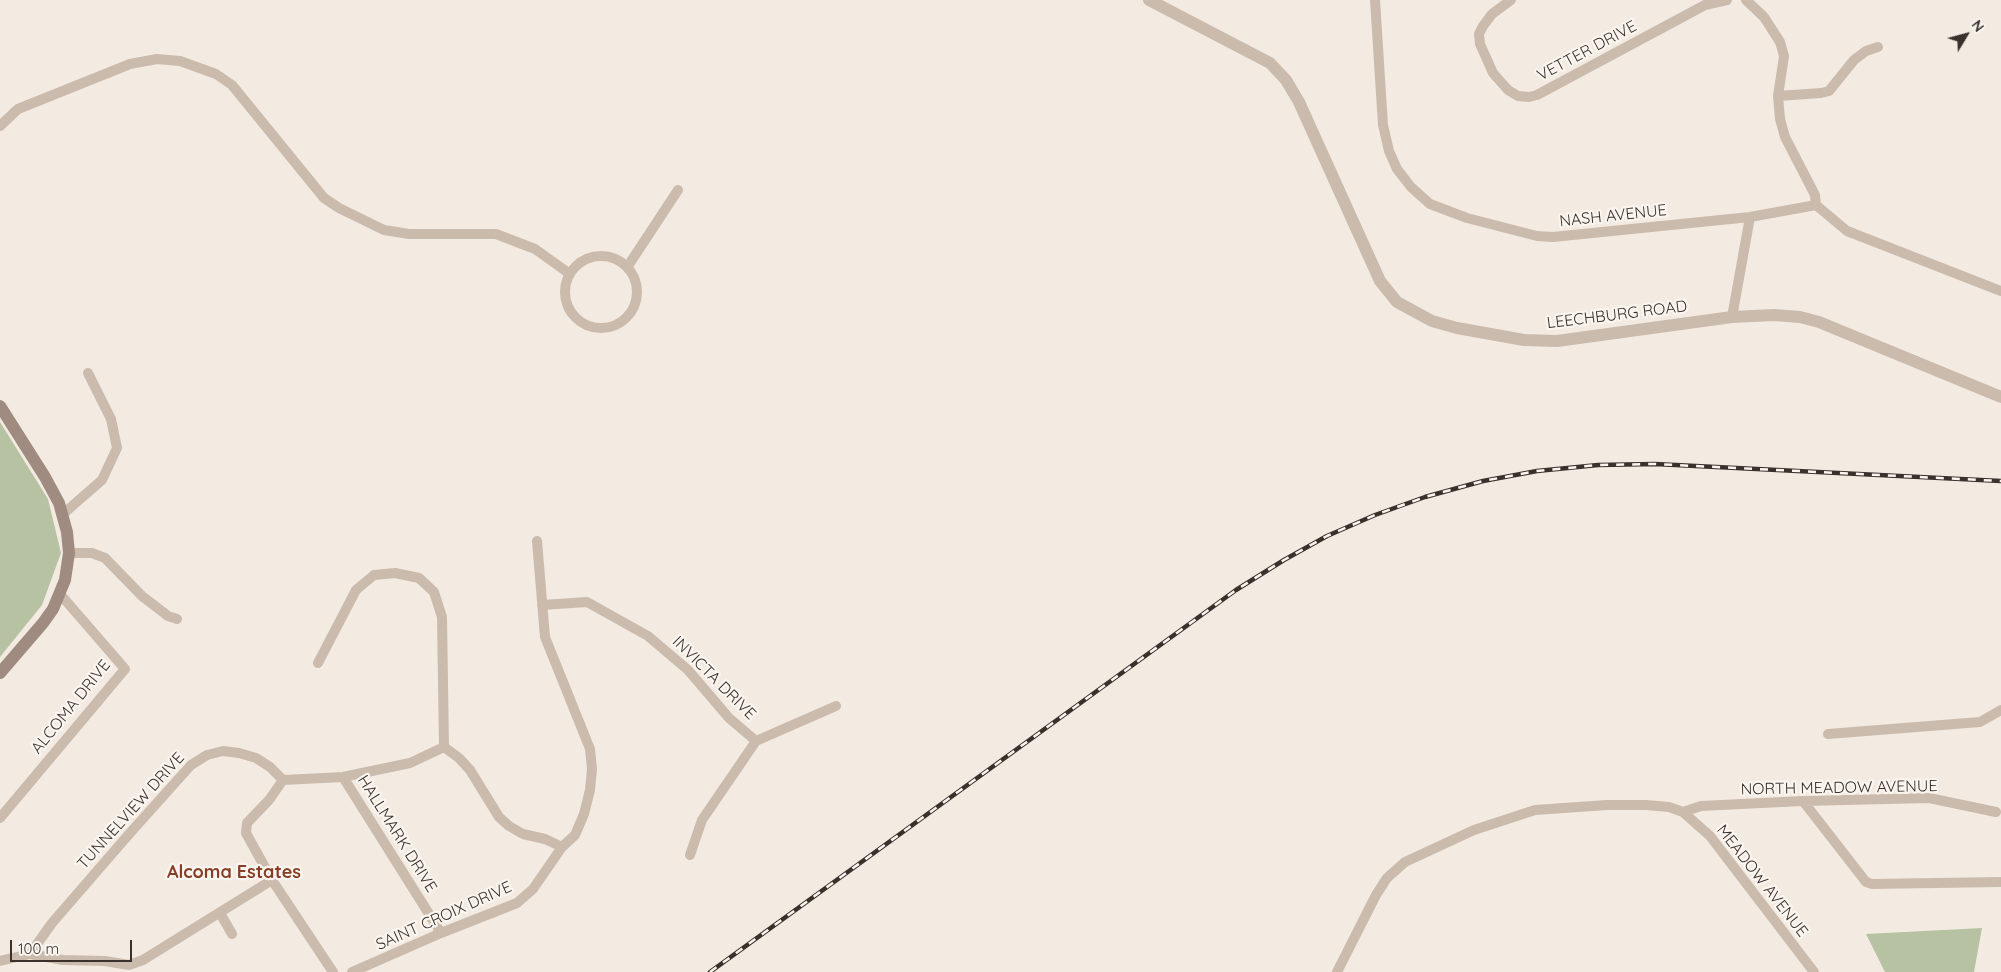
<!DOCTYPE html>
<style>
body{margin:0}
#map{position:relative;width:2001px;height:972px;overflow:hidden;background:#f3ebe2;font-family:Quicksand,sans-serif}
canvas{display:block}
.north{position:absolute;left:1941px;top:10px;width:50px;height:50px;-webkit-text-stroke:4px #faf5ef;paint-order:stroke;rotate:53deg;font-size:14px;font-weight:700;line-height:20px;text-align:center;color:#3a302c}
.north::after{content:'';display:block;margin:auto;width:18px;height:22px;background:#3a302c;clip-path:polygon(50% 0,100% 100%,50% 72%,0 100%)}
.scale{position:absolute;left:10px;top:940px;width:122px;height:22px;box-sizing:border-box;border:2px solid #3a302c;border-top:0;padding-left:6px;font-size:15px;line-height:18px;white-space:nowrap;color:#3a302c;-webkit-text-stroke:4px #faf5ef;paint-order:stroke}
</style>
<div id="map">
<canvas width="2001" height="972"></canvas>
<div class="north">N</div>
<div class="scale">100 m</div>
</div>
<script>
const ctx = document.querySelector('canvas').getContext('2d');
ctx.lineJoin = 'round';
function fill(path, color) { ctx.fillStyle = color; ctx.fill(path, 'evenodd'); }
const shape = rows => new Path2D(rows.map(r => 'M' + r).join(''));
function strokePath(path, color, width, dash) { ctx.strokeStyle = color; ctx.lineWidth = width; ctx.lineCap = dash ? 'butt' : 'round'; ctx.setLineDash(dash || []); ctx.stroke(path); }
function drawText(font, color, halo, rows, align = 'center') {
  ctx.font = font + ' Quicksand,sans-serif'; ctx.lineWidth = 4.5; ctx.setLineDash([]); ctx.textBaseline = 'middle'; ctx.strokeStyle = halo; ctx.fillStyle = color; for (const [text, x, y, turn = 0] of rows) {
    ctx.save(); ctx.translate(x, y); ctx.rotate((+turn || 0) * Math.PI / 180); ctx.textAlign = isNaN(turn) ? turn : align; if (halo) ctx.strokeText(text, 0, 0); ctx.fillText(text, 0, 0); ctx.restore();
  }
}
const green = shape([
 [0,422,48,499,61,553,42,605,0,657],
 [1982,928,1974,972,1885,972,1866,934]
]);
const minor = shape([
 [1375,0,1383,125,1389,151,1397,169,1411,187,1430,204,1467,218,1537,236,1553,237,1750,217,1816,205,1847,231,2001,291],
 [1511,0,1492,14,1483,26,1479,34,1480,44,1493,73,1508,90,1518,96,1529,97,1537,95,1705,5,1727,0],
 [1746,0,1764,17,1780,42,1784,56,1778,96,1780,119,1785,137,1815,195,1816,205],
 [1778,96,1821,93,1829,91,1854,60,1866,51,1878,47],
 [0,126,18,109,130,64,157,59,180,61,216,74,232,85,324,198,339,208,384,230,409,234,496,234,535,249,570,274],
 '565 292a36 36 0 1 1 72 0a36 36 0 1 1-72 0Z',
 [628,266,678,190],
 [1732,317,1750,217],
 [63,514,102,480,117,448,111,419,88,373],
 [69,553,92,553,105,558,142,596,168,616,177,619],
 [542,605,587,602,648,636,688,670,729,718,756,741],
 [1828,734,1980,722,2001,710],
 [756,741,836,706],
 [444,747,459,758,470,770,499,817,509,826,523,834,545,839,562,847],
 [343,777,441,933],
 [283,780,269,800,247,823,246,833,272,880,333,972],
 [1803,801,1866,882,1872,884,2001,882],
 [1683,812,1701,806,1803,801,1929,798,1996,812],
 [0,818,125,669,60,594],
 [690,855,702,820,756,741],
 [220,913,232,934],
 [30,954,63,960,105,961,129,965,143,960,272,880],
 [0,961,30,954,52,923,130,833,191,765,207,755,223,751,239,753,256,758,270,767,283,780,343,777,410,763,444,747,442,617,434,592,419,578,395,573,374,575,356,590,318,663],
 [352,972,441,933,517,903,533,889,562,847,575,835,584,814,590,790,592,769,590,749,545,637,537,541],
 [1337,972,1376,895,1387,878,1405,862,1474,830,1535,810,1607,805,1646,805,1669,807,1683,812,1710,836,1814,972]
]);
const tertiary = shape([
 [1149,0,1270,63,1286,80,1299,102,1380,281,1397,302,1432,321,1457,328,1524,340,1557,341,1732,317,1774,315,1800,317,1819,322,2001,397]
]);
const secondary = shape([
 [0,406,45,477,59,503,67,532,69,553,65,580,53,609,43,623,0,673]
]);
const rail = shape([
 [710,972,1236,590,1284,560,1327,536,1375,515,1425,497,1483,481,1537,471,1598,465,1655,464,2001,481]
]);
const streetNames = [
 ["VETTER DRIVE",1587,51,-28],
 ["NASH AVENUE",1613,216,-6],
 ["LEECHBURG ROAD",1617,315,-7],
 ["INVICTA DRIVE",714,678,45],
 ["ALCOMA DRIVE",71,707,-51],
 ["NORTH MEADOW AVENUE",1839,788,-1],
 ["TUNNELVIEW DRIVE",131,811,-48],
 ["HALLMARK DRIVE",397,834,58],
 ["MEADOW AVENUE",1762,881,52],
 ["SAINT CROIX DRIVE",444,916,-24]
];
const neighbourhoodNames = [
 ["Alcoma Estates",234,873]
];
fill(green, '#b7c2a2');
strokePath(minor, '#cbbbad', 10);
strokePath(tertiary, '#cbbbad', 12);
strokePath(secondary, '#9f8b7f', 12);
strokePath(rail, '#3a302c', 4.5);
strokePath(rail, '#faf5ef', 2.5, [8]);
drawText('16px', '#3a302c', '#faf5ef', streetNames);
drawText('bold 18px', '#873e27', '#faf5ef', neighbourhoodNames);
</script>
